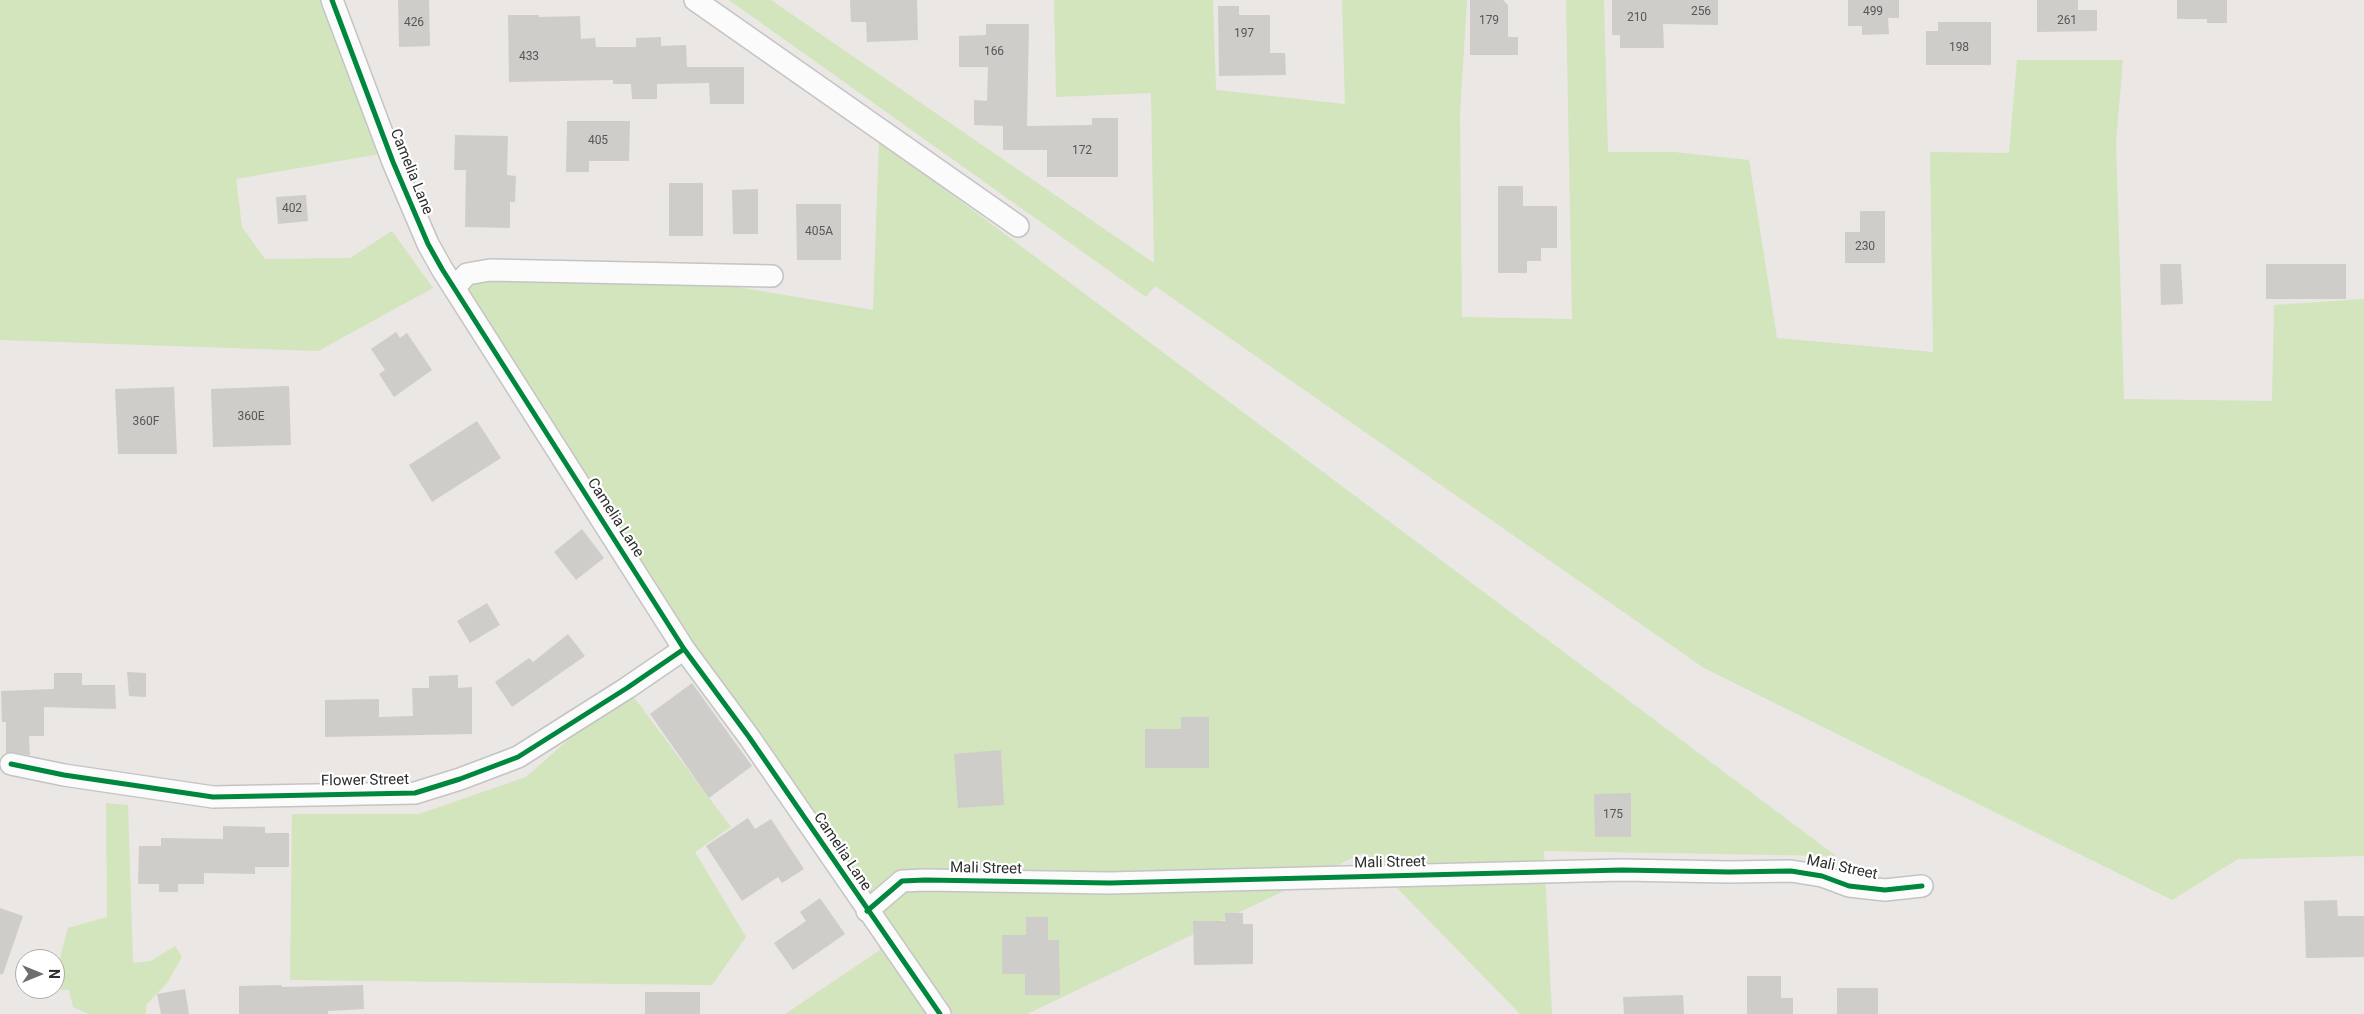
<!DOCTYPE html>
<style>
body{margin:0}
#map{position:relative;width:2364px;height:1014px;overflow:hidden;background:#eae7e4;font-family:Roboto,sans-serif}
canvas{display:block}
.north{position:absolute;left:15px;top:949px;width:50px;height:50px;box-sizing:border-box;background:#fff;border:1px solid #ababab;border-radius:50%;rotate:90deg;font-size:14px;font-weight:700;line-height:20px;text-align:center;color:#2d2d2d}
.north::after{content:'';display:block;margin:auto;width:18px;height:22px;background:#6f6e6d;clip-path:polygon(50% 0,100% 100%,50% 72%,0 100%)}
</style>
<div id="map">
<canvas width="2364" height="1014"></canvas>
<div class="north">N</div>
</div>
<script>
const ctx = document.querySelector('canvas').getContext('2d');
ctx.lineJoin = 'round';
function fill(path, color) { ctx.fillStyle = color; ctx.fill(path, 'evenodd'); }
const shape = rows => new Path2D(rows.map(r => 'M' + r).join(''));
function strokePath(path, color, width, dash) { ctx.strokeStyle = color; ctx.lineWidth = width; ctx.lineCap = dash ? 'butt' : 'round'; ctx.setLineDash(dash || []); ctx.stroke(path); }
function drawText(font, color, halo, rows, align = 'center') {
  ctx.font = font + ' Roboto,sans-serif'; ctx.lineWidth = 4.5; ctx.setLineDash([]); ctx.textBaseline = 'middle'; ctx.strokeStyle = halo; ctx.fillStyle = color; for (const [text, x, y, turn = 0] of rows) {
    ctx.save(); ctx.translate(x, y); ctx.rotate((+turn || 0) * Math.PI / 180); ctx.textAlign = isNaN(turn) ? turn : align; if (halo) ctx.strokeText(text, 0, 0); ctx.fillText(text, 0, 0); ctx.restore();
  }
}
const green = shape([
 [0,0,319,0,380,154,236,179,242,227,265,259,350,258,392,231,433,288,318,351,0,340],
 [729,0,771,0,1154,263,1151,93,1056,97,1054,0,1213,0,1216,90,1345,104,1342,0,1467,0,1460,115,1462,317,1572,319,1566,0,1604,0,1608,152,1674,152,1749,160,1777,338,1933,352,1930,152,2009,153,2017,60,2123,60,2116,142,2124,399,2272,401,2274,305,2364,299,2364,856,2238,859,2172,900,1704,668,1155,286,1146,297],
 [879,140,1644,712,1836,856,1544,851,1552,1014,1520,1014,1363,853,1027,1014,785,1014,880,950,867,911,454,288,473,272,655,273,873,310],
 [627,688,731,827,695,852,746,937,712,985,290,980,292,814,419,814,526,777],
 [106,803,128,805,133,963,151,961,175,946,182,957,167,983,146,1005,146,1014,89,1014,73,1007,69,990,36,989,55,989,55,965,60,958,68,928,107,917]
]);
const building = shape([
 [398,0,429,0,430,46,399,47],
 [850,0,917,0,918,40,867,42,866,22,851,22],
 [1470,0,1503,0,1508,5,1508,37,1518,37,1518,55,1470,55],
 [1612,0,1718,0,1718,25,1663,24,1664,48,1620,48,1620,35,1612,35],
 [1848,0,1899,0,1899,18,1888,18,1889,34,1862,35,1862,26,1848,26],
 [2037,0,2078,0,2078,10,2097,10,2097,31,2037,32],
 [2177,0,2227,0,2227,23,2207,23,2207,19,2177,19],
 [1218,6,1239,6,1239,15,1270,15,1270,53,1285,53,1286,75,1219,76],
 [508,15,539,15,539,17,580,16,581,39,595,38,596,47,636,47,636,38,661,37,661,46,686,45,687,67,744,67,744,104,710,104,709,83,657,84,657,99,632,99,631,84,613,84,613,80,509,82],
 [1938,22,1991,22,1991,65,1926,65,1926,31,1938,31],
 [986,24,1029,24,1027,126,1092,125,1092,118,1118,118,1118,177,1047,177,1047,150,1003,150,1003,126,974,125,974,100,987,101,988,67,959,67,959,36,986,35],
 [567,121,630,121,629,161,589,161,589,172,566,172],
 [455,135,508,136,507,175,516,176,515,202,510,202,510,228,465,227,466,170,454,170],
 [669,183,703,183,703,236,669,236],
 [1498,186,1523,186,1523,206,1557,206,1557,248,1541,248,1541,261,1527,261,1527,273,1498,273],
 [758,189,758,234,733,234,732,190],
 [306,195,308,221,278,224,276,197],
 [796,204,841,204,841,260,797,260],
 [1860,211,1885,211,1885,263,1845,263,1845,232,1860,232],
 [2160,264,2181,264,2183,304,2161,305],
 [2266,264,2346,264,2346,299,2266,299],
 [396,332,400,338,407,333,432,370,394,397,379,374,385,370,371,349],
 [289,386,291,445,213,447,211,389],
 [174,387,177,454,118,454,115,389],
 [477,421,501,458,432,502,409,465],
 [582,529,604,558,576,580,554,552],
 [487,603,500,625,470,643,457,621],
 [568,634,585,656,512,707,495,682,529,658,533,662],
 [127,672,146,673,146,697,129,696],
 [54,673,82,673,82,685,115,685,116,709,44,707,44,736,29,736,30,755,6,753,6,722,2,722,1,691,54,689],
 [458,675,458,688,472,687,472,734,325,737,325,700,379,699,379,717,413,716,412,688,429,688,429,676],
 [692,683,752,766,709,798,650,714],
 [1181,717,1209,717,1209,768,1145,768,1145,729,1181,729],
 [1001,750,1004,805,958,808,954,754],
 [1631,793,1631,837,1595,837,1594,794],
 [748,818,755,829,771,819,804,869,782,883,778,877,742,901,706,846],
 [223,826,265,827,265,833,289,833,289,867,255,867,255,874,204,873,204,884,178,884,178,892,159,892,159,884,138,884,139,846,161,846,161,838,223,839],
 [820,898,845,934,793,970,774,943,806,921,800,912],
 [2337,900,2338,916,2364,916,2364,957,2306,958,2304,901],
 [0,908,23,916,3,974,0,974],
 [1225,913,1243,913,1243,924,1253,924,1253,964,1194,965,1193,921,1225,921],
 [1026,917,1048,917,1048,940,1059,940,1060,995,1025,995,1025,974,1002,974,1002,935,1026,935],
 [1747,976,1781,976,1781,998,1793,998,1793,1014,1747,1014],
 [281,985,282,987,363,985,364,1009,328,1011,328,1014,239,1014,239,986],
 [1837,988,1878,988,1878,1014,1837,1014],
 [185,989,189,1014,161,1014,157,994],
 [645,992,700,992,700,1014,645,1014],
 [1683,995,1684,1014,1624,1014,1623,997]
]);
const street = shape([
 [332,0,393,162,428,244,442,269,684,649,749,737,940,1014],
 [695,0,1018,226],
 [454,288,467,274,490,270,772,276],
 [11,764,64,775,213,797,415,793,460,779,518,757,627,688,684,649],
 [867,911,902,881,925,880,1110,883,1622,870,1729,872,1791,871,1822,876,1849,886,1885,890,1922,886]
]);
const cycleway = shape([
 [332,0,393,162,428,244,442,269,684,649,749,737,940,1014],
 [11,764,64,775,213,797,415,793,460,779,518,757,627,688,684,649],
 [867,911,902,881,925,880,1110,883,1622,870,1729,872,1791,871,1822,876,1849,886,1885,890,1922,886]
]);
const numberNames = [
 ["256",1701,12],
 ["499",1873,12],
 ["210",1637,18],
 ["179",1489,21],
 ["261",2067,21],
 ["426",414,23],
 ["197",1244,34],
 ["198",1959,48],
 ["166",994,52],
 ["433",529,57],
 ["405",598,141],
 ["172",1082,151],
 ["402",292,209],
 ["405A",819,232],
 ["230",1865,247],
 ["360E",251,417],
 ["360F",146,422],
 ["175",1613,815]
];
const streetNames = [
 ["Camelia Lane",411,172,68],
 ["Camelia Lane",615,518,57],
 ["Flower Street",365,781,-1],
 ["Camelia Lane",842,852,56],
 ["Mali Street",1390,863,-1],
 ["Mali Street",1842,868,12],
 ["Mali Street",986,869,1]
];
fill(green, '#d2e5bd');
fill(building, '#cfcdca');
strokePath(street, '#c4c4c4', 24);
strokePath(street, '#fcfbfb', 21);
strokePath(cycleway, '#00873e', 5);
drawText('12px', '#575756', null, numberNames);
drawText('15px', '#2d2d2d', '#fff', streetNames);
</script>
